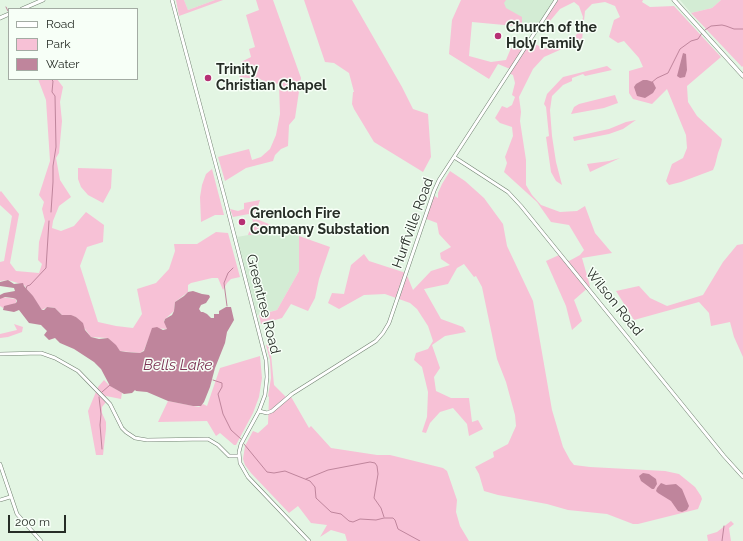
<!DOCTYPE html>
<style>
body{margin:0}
#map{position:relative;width:743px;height:541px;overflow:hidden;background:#e3f5e3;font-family:Raleway,sans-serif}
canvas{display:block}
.legend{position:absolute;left:8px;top:8px;width:130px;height:72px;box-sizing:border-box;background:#f7fff7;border:1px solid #a3aba3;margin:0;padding:5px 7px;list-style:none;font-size:12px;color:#262d26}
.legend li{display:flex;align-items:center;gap:8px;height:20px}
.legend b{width:20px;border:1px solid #a3aba3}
.scale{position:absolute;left:8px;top:515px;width:58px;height:18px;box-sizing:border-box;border:2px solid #262d26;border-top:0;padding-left:5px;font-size:12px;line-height:14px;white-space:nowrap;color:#262d26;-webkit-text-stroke:3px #f7fff7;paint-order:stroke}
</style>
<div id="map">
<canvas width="743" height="541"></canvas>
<ul class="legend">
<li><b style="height:5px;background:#fff"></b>Road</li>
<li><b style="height:11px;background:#f7c1d6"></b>Park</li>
<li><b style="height:11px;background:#bf859c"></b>Water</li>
</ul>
<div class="scale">200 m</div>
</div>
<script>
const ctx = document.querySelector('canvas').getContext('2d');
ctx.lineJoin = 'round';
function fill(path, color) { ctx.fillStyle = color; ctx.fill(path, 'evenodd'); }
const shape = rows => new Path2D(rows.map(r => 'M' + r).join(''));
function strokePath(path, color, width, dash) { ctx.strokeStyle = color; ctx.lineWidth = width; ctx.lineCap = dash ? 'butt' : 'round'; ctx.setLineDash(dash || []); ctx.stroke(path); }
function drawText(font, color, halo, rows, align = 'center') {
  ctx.font = font + ' Raleway,sans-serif'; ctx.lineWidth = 3; ctx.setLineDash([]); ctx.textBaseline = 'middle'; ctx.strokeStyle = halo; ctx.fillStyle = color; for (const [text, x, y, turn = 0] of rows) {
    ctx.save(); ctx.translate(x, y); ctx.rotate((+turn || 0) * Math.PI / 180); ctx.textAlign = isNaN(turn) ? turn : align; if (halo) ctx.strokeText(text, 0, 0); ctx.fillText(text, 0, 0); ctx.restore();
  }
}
const built = shape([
 [184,0,215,0,188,10],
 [479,0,555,0,539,25,476,15],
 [680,0,721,0,712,8,691,13],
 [291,233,299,236,299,271,277,310,257,315,237,237,254,234]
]);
const green = shape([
 [176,0,184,0,188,10,215,0,223,0,179,16],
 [256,0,273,0,301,78,295,118,289,125,288,146,281,149,275,155,273,161,246,168,225,181,218,157,249,149,252,160,261,157,270,149,276,135,280,114,279,84,265,82,260,79,239,77,240,76,252,70,251,66,243,69,241,62,251,57,249,49,255,47,246,15,259,10],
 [304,0,352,0,402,87,413,109,428,114,431,157,423,172,374,142,354,109,352,104,353,92,354,92,349,73,334,63,325,62],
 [461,0,506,0,504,3,506,8,522,17,522,23,539,25,537,28,472,22,469,56,491,62,506,60,511,48,522,50,529,41,543,48,551,49,569,44,580,30,583,17,579,6,574,2,560,9,550,21,543,19,556,0,643,0,642,2,650,7,674,6,721,57,687,86,688,102,697,116,722,139,721,145,718,153,715,165,713,170,681,182,669,185,666,181,672,164,683,158,687,148,686,135,667,89,652,104,633,99,629,93,629,71,643,67,639,58,624,41,618,43,609,37,614,20,620,17,615,6,605,2,592,4,585,11,582,40,544,57,533,69,519,97,521,112,520,121,526,160,526,185,532,195,541,205,560,212,577,211,585,206,595,233,612,253,582,258,590,286,574,300,582,321,572,330,566,306,546,261,559,255,569,261,580,255,584,250,569,225,551,222,537,202,504,172,507,163,505,157,513,136,512,127,500,123,495,118,502,106,507,108,512,105,515,97,512,95,515,83,513,75,508,73,510,69,498,64,489,79,449,54,452,20],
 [721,0,743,0,743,66,742,67,691,13,712,8],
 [607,66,612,70,585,76,583,74,572,78,572,81,563,85,552,96,550,110,552,136,556,162,562,185,556,181,551,172,546,137,549,136,546,107,544,104,547,94,563,77],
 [38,79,57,79,63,87,60,102,62,121,59,153,56,158,60,180,71,197,59,206,53,221,52,228,61,231,74,226,86,212,104,225,103,242,87,247,80,266,98,322,116,326,133,328,142,314,137,289,156,283,169,269,175,251,174,244,197,244,216,232,228,233,240,277,231,279,227,283,223,290,218,278,212,278,191,283,188,285,188,292,175,302,174,311,164,320,167,329,153,328,144,350,140,353,120,351,108,338,91,337,76,317,62,315,55,308,47,307,42,310,24,285,8,280,0,281,0,262,4,261,12,216,0,205,0,192,1,191,19,214,10,263,16,271,39,273,42,264,38,260,39,242,45,221,42,209,44,202,39,195,50,161,46,100],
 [615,95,618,103,604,108,571,114,574,107,579,104],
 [636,120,623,129,609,134,574,141,573,137,609,129,626,122],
 [620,158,590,172,587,164,609,161],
 [78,168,112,169,111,188,103,203,88,195,81,187,78,179],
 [212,169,224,215,215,215,201,222,200,197,202,185,206,174],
 [450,171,465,181,484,198,503,224,507,246,533,301,552,410,563,447,570,460,574,465,590,467,665,471,679,474,695,487,701,496,702,499,698,509,638,524,633,524,607,514,568,510,547,504,498,495,484,491,479,474,475,467,494,457,493,452,508,444,516,426,515,415,506,382,497,359,482,287,476,276,474,277,464,264,457,268,448,284,424,289,441,319,463,327,466,332,445,336,432,345,440,368,434,377,436,391,451,398,469,398,472,422,478,420,483,429,469,436,467,424,453,408,440,412,430,423,426,433,422,432,427,417,428,392,422,367,414,360,416,353,428,349,433,341,428,326,417,309,410,303,385,294,364,295,339,309,328,303,332,293,344,294,351,265,364,254,369,261,406,273,413,290,431,271,450,265,441,259,440,253,451,247,439,234,437,223,424,218,433,195,438,198,438,193,442,184],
 [260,200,254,218,291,233,248,235,253,221,249,214,233,217,230,209,238,211,244,209,244,203],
 [299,236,330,247,319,279,315,298,308,311,291,304,282,318,261,324,259,315,277,310,299,271],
 [743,244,743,357,734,337,730,322,711,326,709,313,699,302,634,320,616,291,639,286,650,298,667,306,703,295,723,262,737,245],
 [0,297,16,299,16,303,3,308,0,306],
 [14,324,23,327,22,332,8,337,0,338,0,334,17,330],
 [270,344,274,385,287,398,290,395,309,428,311,426,331,448,377,455,390,455,443,468,447,471,457,500,456,512,460,526,469,541,347,541,345,534,331,530,320,537,327,525,311,523,298,506,289,513,251,473,245,465,243,459,245,446,253,431,258,433,268,424,269,397,268,396,271,378,270,360,266,345],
 [260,356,262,378,259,397,253,413,236,445,234,445,220,433,216,436,207,421,158,422,168,401,199,407,203,404,207,406,220,368],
 [104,380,109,385,122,393,121,399,106,396,106,402,102,407,102,413,106,422,106,429,103,455,96,455,88,411,98,387],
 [731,521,734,524,729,528,731,541,708,541,707,535,717,532]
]);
const water = shape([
 [683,53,686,54,687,70,685,77,680,78,677,76],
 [643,80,647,80,653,82,656,88,653,93,645,98,637,96,634,87,636,84],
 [8,280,14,284,23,283,24,286,33,296,42,310,44,310,47,307,55,308,62,315,71,315,76,317,83,323,85,330,91,337,99,339,108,338,116,345,120,351,126,352,140,353,144,351,152,328,157,327,163,330,167,329,164,322,165,319,172,315,174,311,175,302,184,296,188,292,193,291,202,294,209,295,210,297,206,303,201,305,199,309,201,312,203,312,207,314,211,318,214,318,214,314,219,314,219,311,226,307,231,307,234,320,227,332,225,343,215,368,210,387,204,402,201,406,193,406,168,401,147,392,136,391,135,390,132,393,124,394,110,386,101,369,94,362,74,349,60,343,55,338,49,340,44,335,47,331,41,325,29,323,19,310,14,312,3,310,4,306,16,303,17,301,16,299,13,298,5,297,0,299,0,295,4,293,15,291,14,288,0,286,0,282],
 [643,473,649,474,656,479,657,484,654,489,652,489,641,481,639,476],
 [661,483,666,485,676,484,682,489,689,506,687,510,682,512,678,511,671,501,658,493,656,491,657,488]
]);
const stream = shape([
 [6,7,8,11],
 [705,30,711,26,722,25,726,26,734,29,743,29],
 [651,83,657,78,668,73,680,49,691,41,698,39,702,33],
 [51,212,53,182,53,166,56,147,55,96,52,92,53,81,51,79],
 [26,289,27,286,30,285,46,268,49,221],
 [227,306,224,283,228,273,233,268],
 [213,380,222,383,222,387,218,394,223,414,231,430,241,439],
 [102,392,110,385],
 [99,397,101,414,100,425,102,449],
 [244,444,267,472,274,473,285,471,310,481,315,487,316,498,331,512,341,514,349,521,353,522,360,519,376,520,384,518,393,518,395,520,398,529,420,541],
 [306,479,328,470,370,462,375,463,377,466,378,474,374,498,381,508,384,517],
 [722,541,724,526]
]);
const tertiary = shape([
 [172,0,225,199,266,360,267,377,265,395,259,411,241,444,239,452,240,463,248,477,309,541],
 [454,157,508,192,521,206,724,456,743,477],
 [0,354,41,353,55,358,78,371,110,404,122,428,126,432,135,438,147,440,208,439,218,445,229,456,239,456],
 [259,411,267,413,272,411,292,394,376,341,383,333,389,323,434,191,439,180,556,0],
 [0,464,17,514,41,541],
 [0,500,10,497]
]);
const secondary = shape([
 [674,0,743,76],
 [22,9,43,0],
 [0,18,9,14]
]);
const markers = [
 [498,36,4,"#b63074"],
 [208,78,4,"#b63074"],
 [242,222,4,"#b63074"]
];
const poiNames = [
 ["Church of the",506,28],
 ["Holy Family",506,44],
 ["Trinity",216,70],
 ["Christian Chapel",216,86],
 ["Grenloch Fire",250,214],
 ["Company Substation",250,230]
];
const streetNames = [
 ["Hurffville Road",413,223,-70],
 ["Wilson Road",614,302,51],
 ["Greentree Road",263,304,76]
];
const waterNames = [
 ["Bells Lake",178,365]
];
fill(built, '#d3ecd4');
fill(green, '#f7c1d6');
fill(water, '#bf859c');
strokePath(stream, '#bf859c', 1);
strokePath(tertiary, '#728272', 4);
strokePath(secondary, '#728272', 4.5);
strokePath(tertiary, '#fff', 3);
strokePath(secondary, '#fff', 3.5);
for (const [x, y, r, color] of markers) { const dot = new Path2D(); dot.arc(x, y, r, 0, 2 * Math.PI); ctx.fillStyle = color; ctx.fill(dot); strokePath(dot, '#f7fff7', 1.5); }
drawText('bold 14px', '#262d26', '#f7fff7', poiNames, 'left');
drawText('14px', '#262d26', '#f7fff7', streetNames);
drawText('italic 15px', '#7d3556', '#f7fff7', waterNames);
</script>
